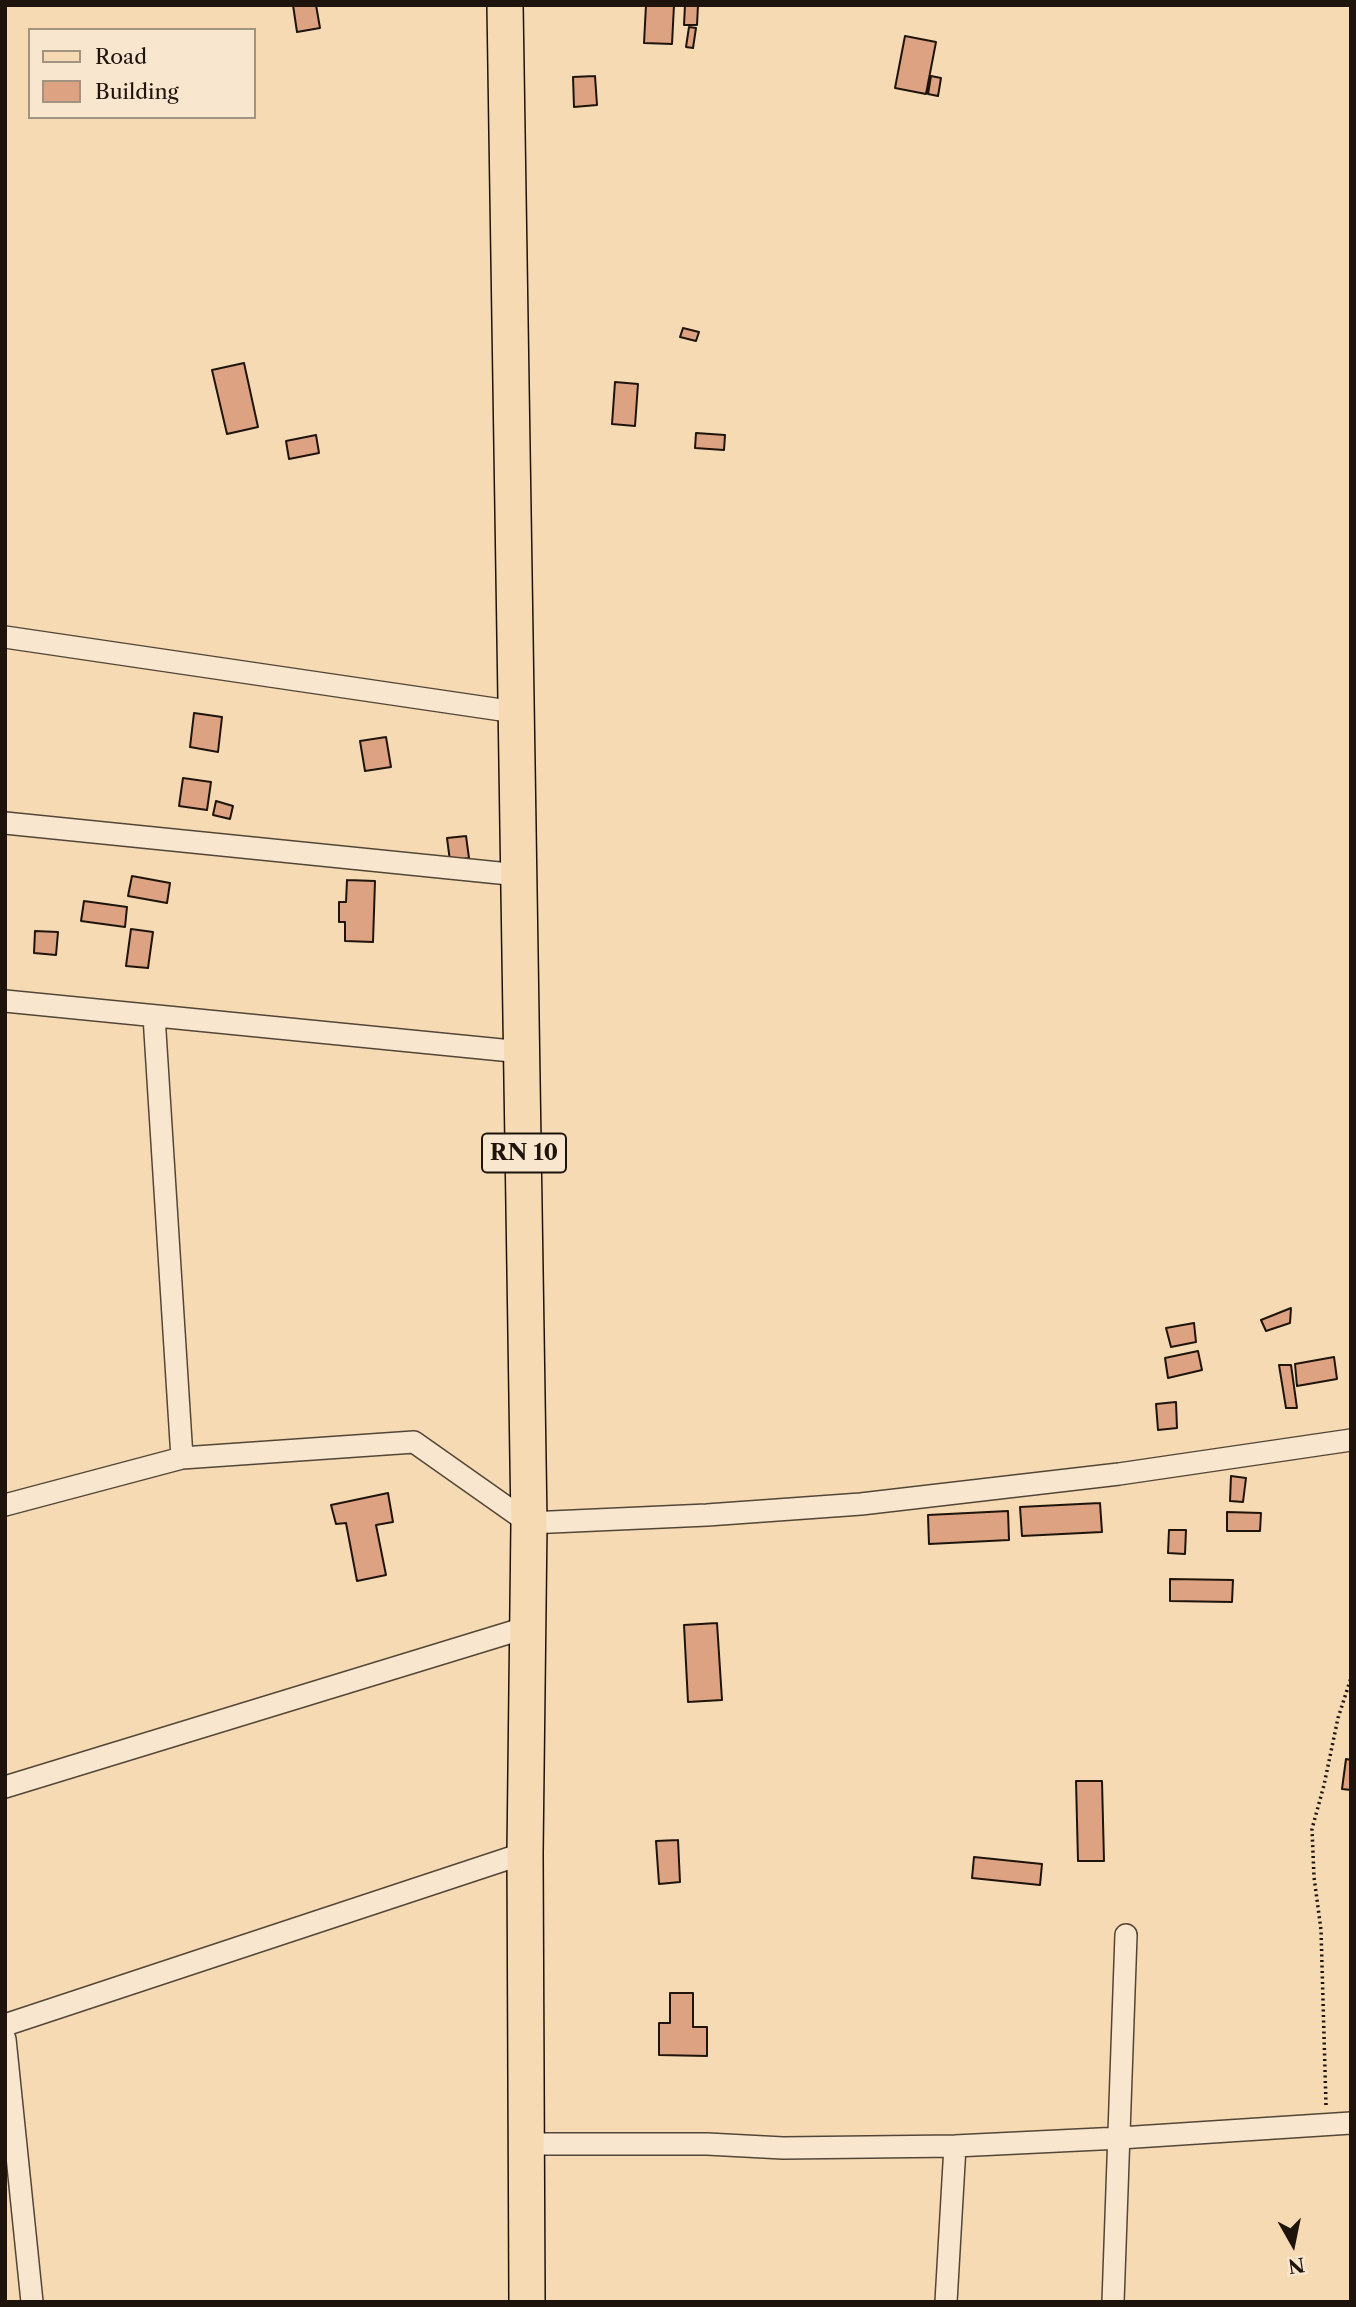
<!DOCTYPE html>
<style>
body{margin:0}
#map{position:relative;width:1356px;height:2307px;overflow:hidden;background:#f5dab4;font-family:"Libre Caslon Text",serif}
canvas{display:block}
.frame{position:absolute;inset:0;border:7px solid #1e140c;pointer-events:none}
.legend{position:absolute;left:28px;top:28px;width:228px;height:91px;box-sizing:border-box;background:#f8e7ce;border:2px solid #a19380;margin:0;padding:9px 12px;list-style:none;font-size:21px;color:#1e140c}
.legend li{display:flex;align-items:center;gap:14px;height:35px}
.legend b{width:35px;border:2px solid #a19380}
.north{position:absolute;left:1258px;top:2209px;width:70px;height:70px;-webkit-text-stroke:5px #f8e7ce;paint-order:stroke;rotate:171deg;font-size:19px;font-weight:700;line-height:28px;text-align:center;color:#1e140c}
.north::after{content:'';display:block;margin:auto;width:24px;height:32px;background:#1e140c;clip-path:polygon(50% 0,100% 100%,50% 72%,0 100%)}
</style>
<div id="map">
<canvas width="1356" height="2307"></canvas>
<div class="frame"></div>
<ul class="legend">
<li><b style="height:9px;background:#f5dab4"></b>Road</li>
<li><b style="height:19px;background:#dda281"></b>Building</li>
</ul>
<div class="north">N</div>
</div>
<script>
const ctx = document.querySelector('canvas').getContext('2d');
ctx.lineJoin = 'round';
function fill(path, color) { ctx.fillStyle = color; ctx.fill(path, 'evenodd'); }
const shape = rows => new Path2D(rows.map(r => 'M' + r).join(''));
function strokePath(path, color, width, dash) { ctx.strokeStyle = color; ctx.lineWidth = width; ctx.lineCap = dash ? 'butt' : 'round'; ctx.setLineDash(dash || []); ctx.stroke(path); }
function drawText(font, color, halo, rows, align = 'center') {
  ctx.font = font + ' "Libre Caslon Text",serif'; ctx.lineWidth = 7; ctx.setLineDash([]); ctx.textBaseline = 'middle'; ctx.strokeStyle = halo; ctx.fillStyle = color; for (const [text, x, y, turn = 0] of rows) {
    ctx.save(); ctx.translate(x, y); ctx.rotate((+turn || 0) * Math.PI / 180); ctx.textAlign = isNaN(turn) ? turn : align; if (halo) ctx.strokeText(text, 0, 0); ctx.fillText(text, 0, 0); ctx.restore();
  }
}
const building = shape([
 [293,5,316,5,320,28,297,32,293,5],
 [646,5,674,5,672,44,644,43,646,5],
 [685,5,698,5,697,25,684,25,685,5],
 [689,27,696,28,693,48,686,47,689,27],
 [905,36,936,42,926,94,895,88,905,36],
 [595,76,597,105,574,107,573,77,595,76],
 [931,76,941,78,938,96,928,94,931,76],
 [683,328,699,332,696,341,680,337,683,328],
 [244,363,258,427,227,434,212,370,244,363],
 [615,382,638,384,635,426,612,424,615,382],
 [696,433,725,435,724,450,695,448,696,433],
 [316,435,319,453,289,459,286,441,316,435],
 [194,713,222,717,218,752,190,747,194,713],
 [386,737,391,767,365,771,360,741,386,737],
 [183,778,211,782,207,810,179,806,183,778],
 [216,801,233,806,230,819,213,815,216,801],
 [466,836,469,858,450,861,447,838,466,836],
 [132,876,170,883,167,903,128,896,132,876],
 [347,880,375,881,373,942,345,941,345,922,339,922,339,902,346,902,347,880],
 [84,901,127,907,125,927,81,921,84,901],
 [131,929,153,932,148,968,126,966,131,929],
 [35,931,58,932,56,955,34,953,35,931],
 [1291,1308,1290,1323,1266,1331,1261,1320,1291,1308],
 [1194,1323,1196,1342,1171,1347,1166,1328,1194,1323],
 [1198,1351,1202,1370,1168,1378,1165,1358,1198,1351],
 [1334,1357,1337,1379,1297,1386,1295,1364,1334,1357],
 [1279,1365,1291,1365,1297,1408,1286,1408,1279,1365],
 [1176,1402,1177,1428,1158,1430,1156,1404,1176,1402],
 [1231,1476,1246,1478,1243,1502,1230,1501,1231,1476],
 [388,1493,393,1522,376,1525,386,1575,357,1581,346,1523,336,1524,331,1505,388,1493],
 [1100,1503,1102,1532,1022,1536,1020,1507,1100,1503],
 [1008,1511,1009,1540,929,1544,928,1515,1008,1511],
 [1227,1512,1261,1513,1260,1531,1227,1531,1227,1512],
 [1169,1530,1186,1530,1185,1554,1168,1553,1169,1530],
 [1170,1579,1233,1580,1232,1602,1170,1601,1170,1579],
 [717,1623,722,1700,688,1702,684,1625,717,1623],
 [1346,1759,1351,1760,1351,1790,1342,1789,1346,1759],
 [1076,1781,1102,1781,1104,1861,1078,1861,1076,1781],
 [678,1840,680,1882,659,1884,656,1841,678,1840],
 [974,1857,1042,1864,1040,1885,972,1878,974,1857],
 [670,1993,693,1993,693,2027,707,2027,707,2056,659,2055,659,2023,670,2023,670,1993]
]);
const path = shape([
 [1326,2105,1321,1930,1314,1877,1312,1829,1324,1785,1338,1718,1351,1678]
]);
const minor = shape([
 [5,637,515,712],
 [5,823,519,875],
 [5,1001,522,1052],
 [154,1016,182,1458],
 [5,1505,182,1458,414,1442,529,1523,707,1515,861,1504,1119,1474,1351,1440],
 [5,1787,528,1627],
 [5,2025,525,1853],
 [5,2039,32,2302],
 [527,2144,707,2144,783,2148,955,2146,1120,2138,1351,2123],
 [946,2302,955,2146],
 [1113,2302,1126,1935]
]);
const primary = shape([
 [505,5,529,1523,525,1853,527,2302]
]);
const shields = [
 [524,1153,84]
];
const shieldNames = [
 ["RN 10",524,1153]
];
fill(building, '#dda281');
strokePath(building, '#1e140c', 2);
strokePath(minor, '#544636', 24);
strokePath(primary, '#1e140c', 38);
strokePath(path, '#1e140c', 3.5, [2, 3.5]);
strokePath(minor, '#f8e7ce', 21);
strokePath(primary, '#f5dab4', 35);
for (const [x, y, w] of shields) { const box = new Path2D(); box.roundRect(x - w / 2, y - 19.5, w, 39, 5); ctx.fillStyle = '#f8e7ce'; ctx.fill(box); strokePath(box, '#1e140c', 2); }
drawText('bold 23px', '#1e140c', null, shieldNames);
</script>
